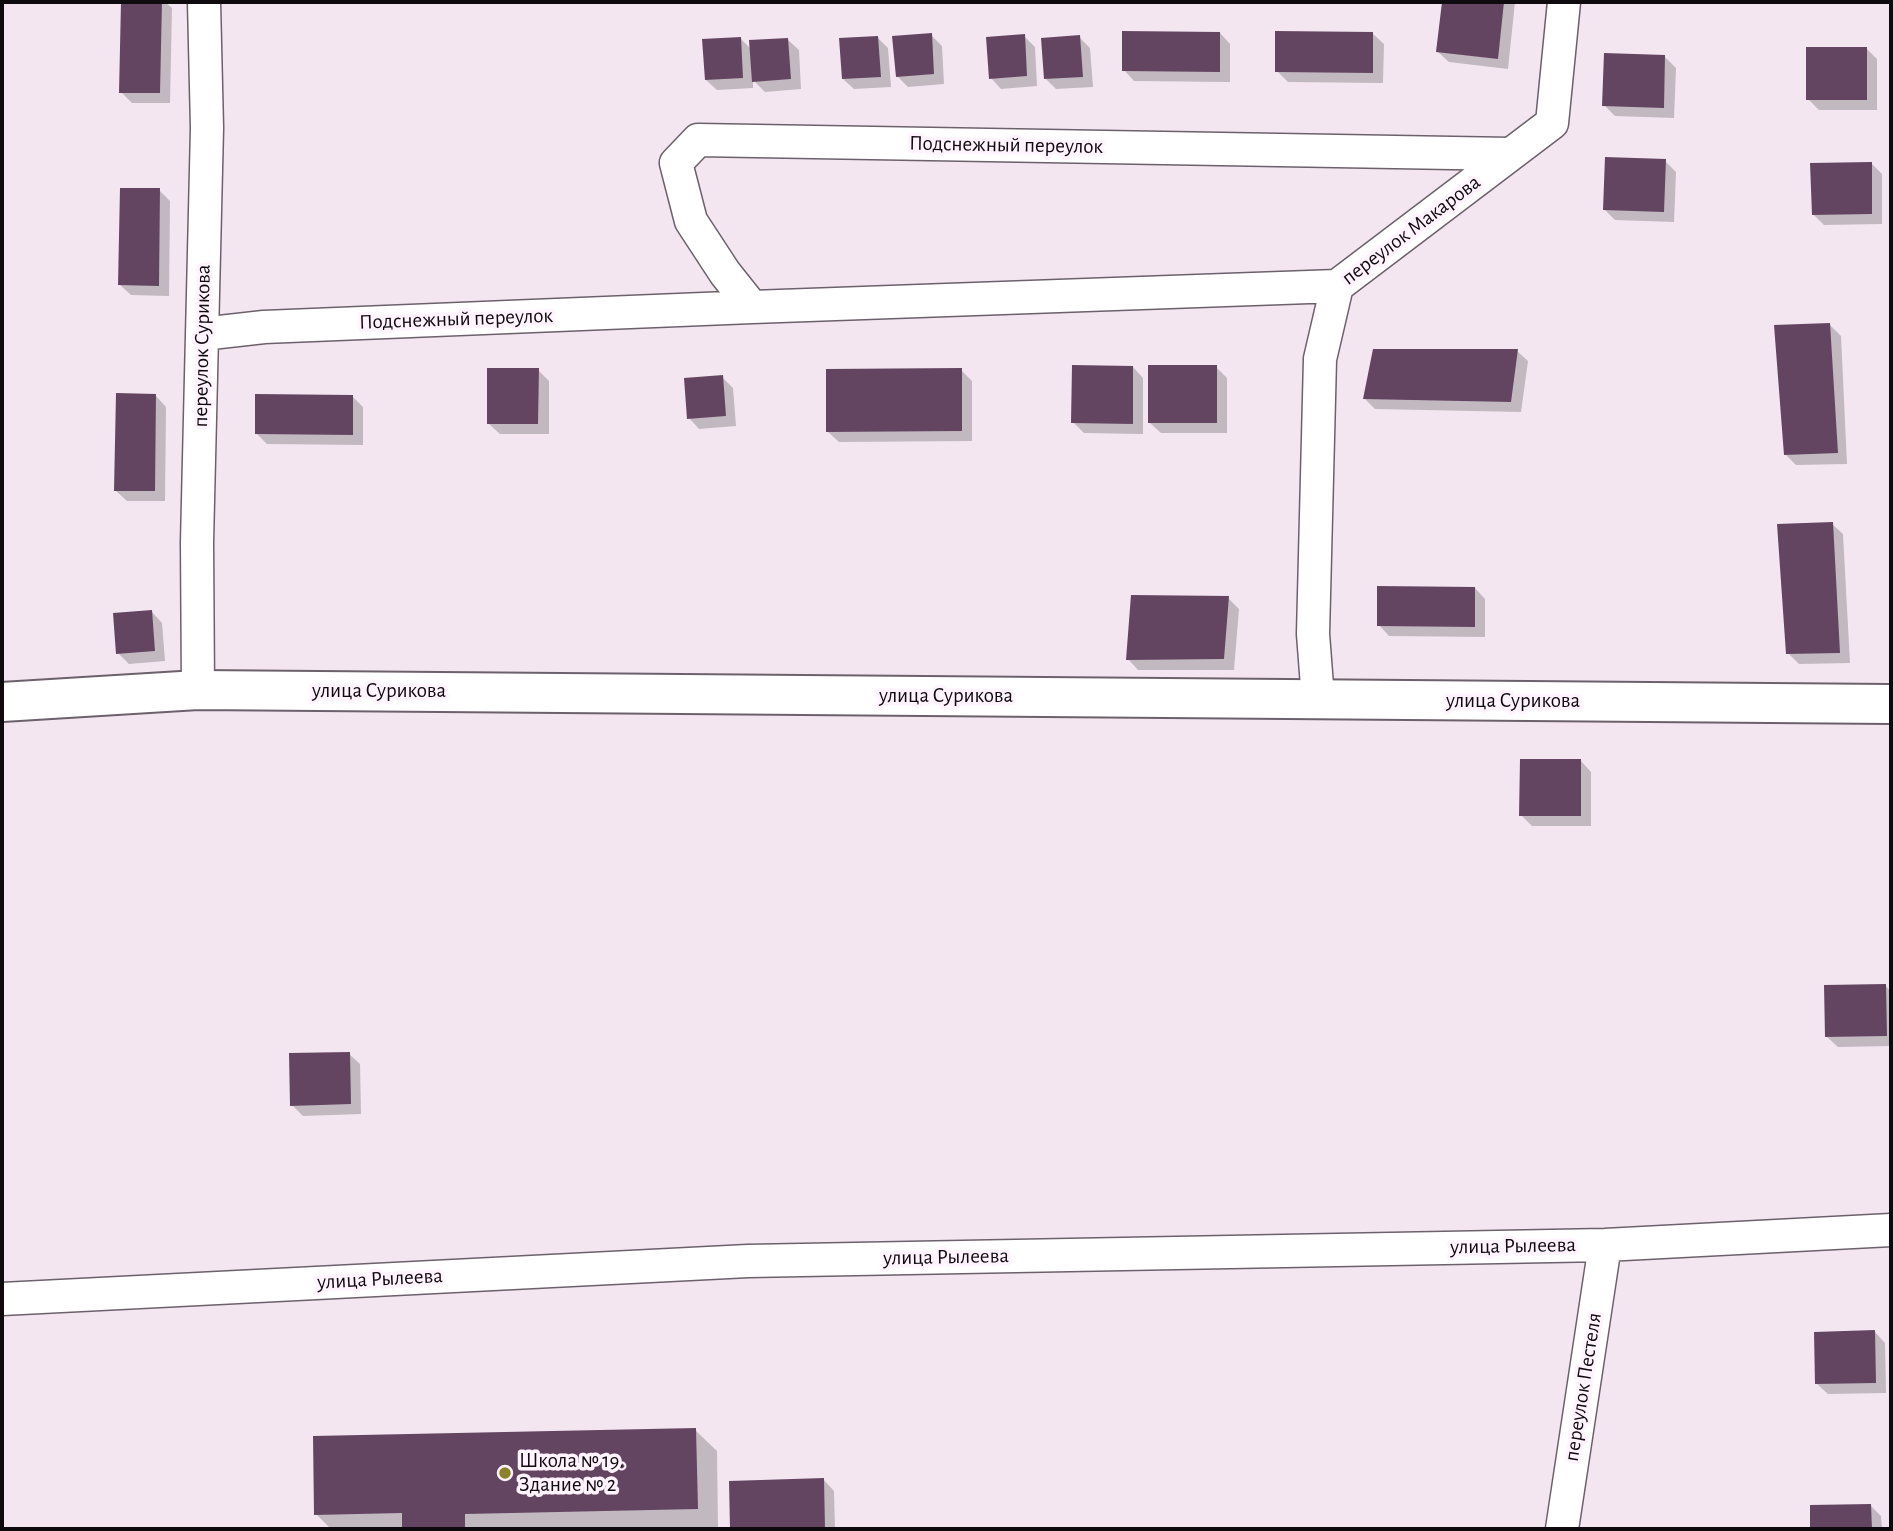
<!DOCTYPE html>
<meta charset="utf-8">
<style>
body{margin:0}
#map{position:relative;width:1893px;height:1531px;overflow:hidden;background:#f3e6f1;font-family:"Alegreya Sans",sans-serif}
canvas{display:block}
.frame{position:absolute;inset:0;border:4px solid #0e0a0e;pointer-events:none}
</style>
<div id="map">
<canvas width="1893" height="1531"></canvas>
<div class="frame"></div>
</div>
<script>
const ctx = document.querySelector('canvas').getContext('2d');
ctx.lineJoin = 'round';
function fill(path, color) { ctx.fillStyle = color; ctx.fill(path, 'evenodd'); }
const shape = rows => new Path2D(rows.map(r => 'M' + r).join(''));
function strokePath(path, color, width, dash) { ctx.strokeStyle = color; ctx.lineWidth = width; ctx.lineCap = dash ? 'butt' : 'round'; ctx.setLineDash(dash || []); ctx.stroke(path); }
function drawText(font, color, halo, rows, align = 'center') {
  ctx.font = font + ' "Alegreya Sans",sans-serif'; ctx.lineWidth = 7; ctx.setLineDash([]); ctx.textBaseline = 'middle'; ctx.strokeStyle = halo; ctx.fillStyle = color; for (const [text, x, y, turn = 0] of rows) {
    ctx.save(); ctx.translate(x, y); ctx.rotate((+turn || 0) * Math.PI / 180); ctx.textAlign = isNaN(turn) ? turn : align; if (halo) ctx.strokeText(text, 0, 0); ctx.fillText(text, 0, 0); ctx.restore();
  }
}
const shadow = shape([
 [123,2,165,2,172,8,170,103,132,103,121,92],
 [1443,2,1515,2,1508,69,1449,62,1438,52],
 [1220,33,1230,44,1230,82,1134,81,1124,70],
 [1373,34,1384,44,1383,83,1288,82,1277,71],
 [931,35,942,46,944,84,908,87,897,76],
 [1024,36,1035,47,1037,86,1001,89,991,78],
 [877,37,888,48,891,87,854,89,843,79],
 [1079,37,1090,48,1093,87,1056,89,1046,79],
 [740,38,752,50,788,40,799,50,801,89,765,92,753,80,753,88,717,90,706,80],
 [1866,48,1877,59,1877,110,1819,110,1808,99],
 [1665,57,1676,68,1674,118,1615,116,1604,105],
 [1665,161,1676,172,1674,222,1615,220,1604,209],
 [1871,163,1882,174,1882,224,1824,225,1813,214],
 [159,190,170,201,169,296,131,295,120,285],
 [1830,325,1841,336,1847,464,1796,465,1786,455],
 [1517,351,1528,361,1521,412,1375,409,1365,399],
 [1133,367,1143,378,1143,434,1084,433,1073,422],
 [1216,367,1227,378,1227,433,1161,433,1150,423],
 [538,370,549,381,549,434,500,434,489,424],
 [961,370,972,381,972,441,839,442,828,432],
 [722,377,733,388,736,426,699,429,689,418],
 [156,396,166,407,165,501,127,501,116,491],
 [352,396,363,407,363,445,267,444,256,433],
 [1832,524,1843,534,1850,663,1799,664,1788,653],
 [1475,588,1485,599,1485,637,1389,636,1379,625],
 [1228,598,1239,609,1234,670,1138,670,1128,659],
 [152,612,162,623,165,661,129,664,118,653],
 [1581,761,1591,772,1591,826,1532,826,1521,815],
 [1885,985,1891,992,1891,1046,1838,1047,1827,1037],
 [349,1054,360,1064,361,1114,303,1116,292,1105],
 [1875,1332,1885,1343,1886,1393,1828,1394,1817,1384],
 [695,1430,717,1451,718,1529,331,1529,316,1514],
 [824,1480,834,1491,835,1529,731,1529,730,1483],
 [1871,1506,1881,1516,1882,1529,1812,1529,1812,1507]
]);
const building = shape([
 [121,2,162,2,160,93,119,93],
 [1442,2,1504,2,1498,59,1436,52],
 [1122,31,1220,32,1220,72,1122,71],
 [1275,31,1373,32,1373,73,1275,72],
 [932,33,934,74,896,77,892,36],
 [1025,34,1027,76,989,79,986,37],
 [1080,35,1083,77,1044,79,1041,38],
 [878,36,881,77,842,79,839,38],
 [741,37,743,78,705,80,702,39],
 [788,38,791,79,752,82,749,40],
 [1806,47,1867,47,1867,100,1806,100],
 [1604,53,1665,55,1664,108,1602,106],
 [1605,157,1666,159,1664,212,1603,210],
 [1872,162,1872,214,1812,215,1810,163],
 [120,188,160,188,159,286,118,285],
 [1830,323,1838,453,1784,455,1774,325],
 [1373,349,1518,349,1511,402,1363,399],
 [1072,365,1133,366,1133,424,1071,423],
 [1148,365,1217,365,1217,423,1148,423],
 [487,368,539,368,538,424,487,424],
 [962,368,962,431,826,432,826,369],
 [723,375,726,416,687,419,684,378],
 [116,393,156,394,155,491,114,491],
 [255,394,353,395,353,435,255,434],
 [1833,522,1840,653,1786,654,1777,524],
 [1377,586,1475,587,1475,627,1377,626],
 [1131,595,1229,596,1224,659,1126,660],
 [152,610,155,651,116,654,113,613],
 [1520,759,1581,759,1581,816,1519,816],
 [1886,984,1887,1036,1825,1037,1824,985],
 [350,1052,351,1104,290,1106,289,1053],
 [1875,1330,1876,1383,1815,1384,1814,1332],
 [696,1428,698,1509,465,1514,465,1529,402,1529,402,1513,314,1515,313,1436],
 [824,1478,825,1529,730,1529,729,1481],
 [1871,1504,1872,1529,1810,1529,1810,1505]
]);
const street = shape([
 [752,307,725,273,691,221,676,163,698,140,1511,154],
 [202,334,264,327,752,307,1337,286],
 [198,690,197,542,207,128,204,2],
 [1318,699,1313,634,1320,359,1337,286,1552,123,1564,2],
 [2,1299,748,1261,1605,1245,1891,1230],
 [1562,1529,1605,1245]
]);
const secondary = shape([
 [2,702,198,690,1891,704]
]);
const markers = [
 [505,1473,7,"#8c822a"]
];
const streetNames = [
 ["Подснежный переулок",1006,145,1],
 ["переулок Макарова",1411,230,-37],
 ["Подснежный переулок",456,319,-2],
 ["переулок Сурикова",202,346,-89],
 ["улица Сурикова",379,691],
 ["улица Сурикова",946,696],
 ["улица Сурикова",1513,701],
 ["улица Рылеева",1513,1246,-1],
 ["улица Рылеева",946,1257,-1],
 ["улица Рылеева",380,1279,-3],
 ["переулок Пестеля",1583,1387,-81]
];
const poiNames = [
 ["Школа № 19.",519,1461],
 ["Здание № 2",519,1485]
];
fill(shadow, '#0003');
fill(building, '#644561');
strokePath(street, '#6c616b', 35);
strokePath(secondary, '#6c616b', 42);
strokePath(street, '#fff', 32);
strokePath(secondary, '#fff', 38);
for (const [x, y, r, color] of markers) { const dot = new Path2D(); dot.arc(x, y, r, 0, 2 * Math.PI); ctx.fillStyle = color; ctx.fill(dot); strokePath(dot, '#fff4fd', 2.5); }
drawText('21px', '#0e0a0e', '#fff4fd', streetNames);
drawText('21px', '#0e0a0e', '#fff4fd', poiNames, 'left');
</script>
